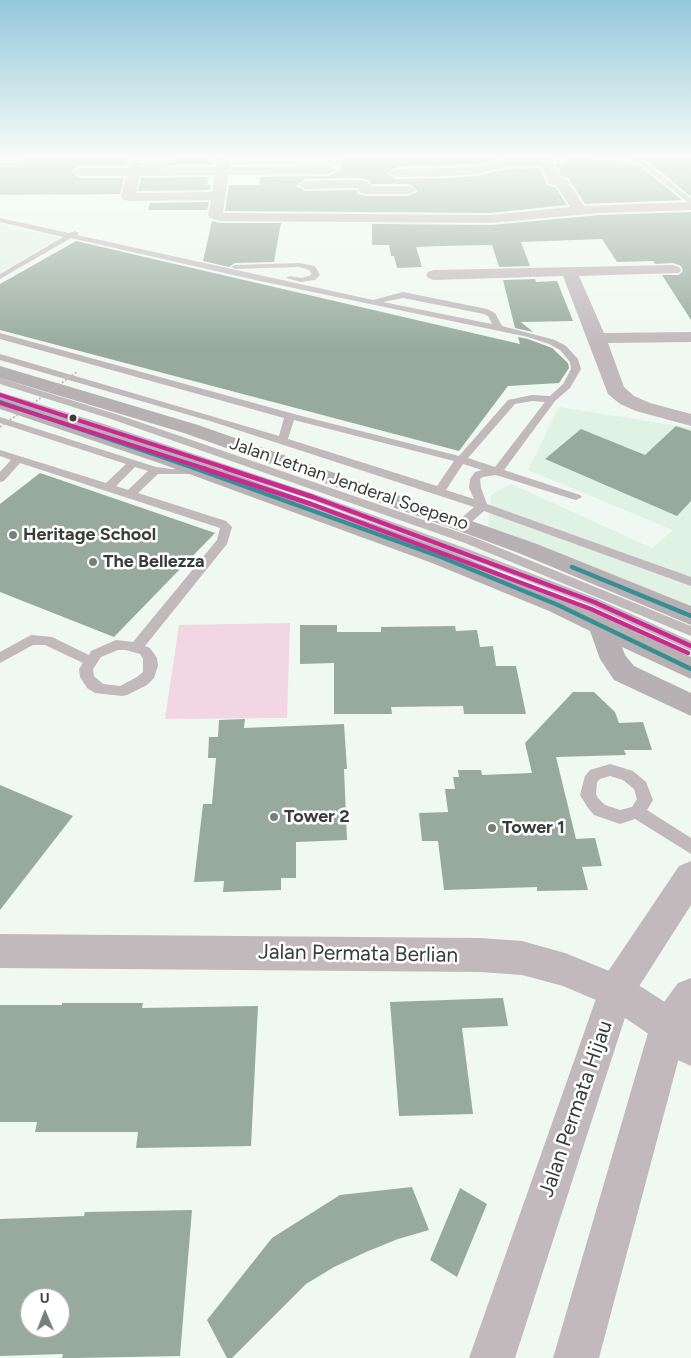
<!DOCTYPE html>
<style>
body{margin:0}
#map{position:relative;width:691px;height:1358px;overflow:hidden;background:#eff9f1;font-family:Figtree,sans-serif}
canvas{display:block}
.north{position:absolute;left:20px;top:1288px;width:50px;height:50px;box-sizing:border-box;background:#fff;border:1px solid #afb2b0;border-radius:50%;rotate:359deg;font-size:14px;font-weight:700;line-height:20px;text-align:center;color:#373e39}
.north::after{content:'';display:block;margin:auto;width:18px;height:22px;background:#777f79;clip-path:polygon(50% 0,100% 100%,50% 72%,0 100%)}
</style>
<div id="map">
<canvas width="691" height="1358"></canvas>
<div class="north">U</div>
</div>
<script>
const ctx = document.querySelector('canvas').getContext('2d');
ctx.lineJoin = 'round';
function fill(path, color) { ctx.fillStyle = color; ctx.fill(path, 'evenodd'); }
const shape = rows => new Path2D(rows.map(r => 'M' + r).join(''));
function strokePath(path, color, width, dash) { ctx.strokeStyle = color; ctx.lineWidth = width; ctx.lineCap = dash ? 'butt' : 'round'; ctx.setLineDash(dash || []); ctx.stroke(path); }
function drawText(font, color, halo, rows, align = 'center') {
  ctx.font = font + ' Figtree,sans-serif'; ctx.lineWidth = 5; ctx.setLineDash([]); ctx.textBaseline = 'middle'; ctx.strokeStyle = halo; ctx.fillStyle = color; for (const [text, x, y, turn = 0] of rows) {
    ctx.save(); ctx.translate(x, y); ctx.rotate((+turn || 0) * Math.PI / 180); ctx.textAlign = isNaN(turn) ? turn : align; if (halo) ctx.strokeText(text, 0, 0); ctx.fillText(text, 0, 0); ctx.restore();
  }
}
const built = shape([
 [0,224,60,238,0,272],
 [559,407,691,428,691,609,488,528,491,495,511,484,652,548,673,530,528,470]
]);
const green = shape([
 [290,623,287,718,165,719,179,625]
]);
const building = shape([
 [26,158,127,158,124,162,128,163,127,166,80,166,71,171,80,178,124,178,120,194,0,195,0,163,23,163],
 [177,158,208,158,207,162,211,162,210,165,142,165,142,163,174,163],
 [340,158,504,158,477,164,396,167,387,174,396,179,453,178,477,176,506,169,540,168,547,185,556,188,567,205,491,213,225,211,229,185,259,185,260,177,329,176,341,169],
 [361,178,369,180,371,184,409,184,418,191,409,196,366,196,358,194,356,190,305,191,296,186,305,179],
 [569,158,589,158,640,166,682,200,585,204,569,179,561,176,555,164,564,164],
 [646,158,691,158,691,197,650,163],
 [209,177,207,185,211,185,210,190,138,191,141,178],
 [209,202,207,210,148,210,150,203],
 [691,212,691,320,662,275,679,275,683,271,681,266,673,263,655,264,653,261,617,262,602,239,521,242,530,266,499,267,492,245,440,246,416,247,422,267,397,268,394,256,391,256,389,245,372,245,372,224,491,225,600,215],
 [212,221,220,223,281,223,274,262,235,263,229,267,203,261],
 [76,241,520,344,518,337,528,339,552,348,568,363,569,368,559,383,508,386,459,451,0,330,0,284],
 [535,279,536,282,557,281,573,321,521,322,533,332,515,328,503,280],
 [676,426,691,431,691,501,677,516,545,459,581,429,645,455],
 [40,473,215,533,114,637,0,592,0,504],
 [300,625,337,625,337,632,381,632,381,627,455,626,456,631,477,630,480,647,493,646,496,666,516,666,526,714,464,714,463,706,391,707,392,714,334,714,334,663,300,664],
 [573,692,594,692,615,712,619,723,643,722,652,750,624,750,626,755,556,757,576,839,595,838,602,866,582,867,588,890,537,891,537,887,444,890,438,841,422,841,419,813,448,812,445,789,455,789,453,777,459,777,458,770,481,770,482,775,532,773,525,743],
 [245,719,244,728,344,724,347,769,344,769,347,840,296,842,296,878,281,878,281,890,223,892,224,881,194,882,203,804,212,804,216,758,208,758,209,737,218,737,219,720],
 [0,785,73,816,0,910],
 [503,998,508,1026,462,1028,473,1114,399,1116,390,1002],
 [62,1003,143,1003,142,1008,258,1006,251,1146,136,1148,138,1132,35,1132,37,1122,0,1122,0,1005,62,1005],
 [412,1187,429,1230,398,1239,366,1252,334,1267,306,1284,232,1358,227,1358,207,1320,272,1238,340,1195],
 [460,1188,487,1204,457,1277,430,1260],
 [192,1210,180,1356,76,1358,62,1358,63,1354,0,1356,0,1219,84,1216,85,1212],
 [30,1298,60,1298,60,1328,30,1328]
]);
const service = shape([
 [637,159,641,159,691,199,691,205,637,161,637,159],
 [0,218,69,233,75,231,79,233,77,235,373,300,403,292,487,309,495,313,502,326,555,340,566,346,578,359,581,369,570,388,555,401,504,470,580,495,582,497,576,500,572,499,496,475,483,477,480,479,481,488,487,504,691,577,691,586,484,511,466,527,458,527,456,524,458,521,474,507,213,422,0,360,0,354,279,436,284,418,0,339,0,333,294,414,459,456,508,400,532,395,550,396,563,384,571,369,570,362,560,350,549,344,528,337,255,280,71,238,0,279,0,274,63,237,0,222,0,218],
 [403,298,484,314,488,316,492,324,383,302,403,298],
 [532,401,545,402,495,467,468,458,515,404,532,401],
 [294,420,454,461,437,486,288,439,294,420],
 [463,464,482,470,475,472,470,479,469,488,474,499,446,490,463,464],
 [299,263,315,266,320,275,315,280,301,282,286,278,290,276,301,278,309,276,312,274,309,270,299,267,235,269,231,267,235,265,299,263],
 [0,378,119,415,473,537,691,626,691,636,465,543,111,419,0,384,0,378],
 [0,392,101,423,317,495,465,548,598,599,691,641,691,651,590,605,457,554,309,499,93,427,0,398,0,392],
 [0,417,156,467,172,469,204,468,209,471,204,474,158,474,138,493,226,521,232,527,227,544,145,646,150,648,157,658,158,666,154,678,147,685,127,695,122,696,95,693,87,688,80,677,79,669,83,663,45,645,33,645,0,663,0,652,31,635,52,637,89,655,91,651,116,640,133,642,217,540,220,528,20,463,4,481,0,482,0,472,11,460,0,456,0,450,106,483,126,464,0,423,0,417],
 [135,467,148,471,128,490,116,486,135,467],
 [118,650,126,650,140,654,143,659,143,672,137,677,120,686,103,684,94,676,93,669,101,657,118,650],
 [610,764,633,771,646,782,653,800,647,810,691,838,691,854,635,819,620,824,594,815,588,808,580,795,585,776,590,770,610,764],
 [610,776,623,780,634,789,637,799,632,807,620,810,605,805,598,798,596,794,597,782,600,779,610,776]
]);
const minor = shape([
 [217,158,229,158,229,167,329,166,336,170,329,174,228,175,223,213,491,215,570,207,557,186,549,184,541,166,506,167,477,174,453,176,396,177,389,173,396,169,453,168,477,166,506,159,538,158,550,158,560,178,567,180,584,206,691,202,691,210,600,213,491,223,220,221,210,218,208,215,211,200,129,201,124,200,121,196,126,176,80,176,73,172,80,168,128,168,130,163,135,162,140,163,141,167,215,167,217,158],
 [214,175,212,192,136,193,140,176,214,175],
 [631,158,644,158,646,160,639,164,634,163,631,158],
 [361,180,368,182,370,186,409,186,416,190,409,194,366,194,359,192,357,188,305,189,298,185,305,181,361,180],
 [673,265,679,267,681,270,679,273,579,276,604,333,691,332,691,342,608,343,624,387,634,396,650,403,691,414,691,426,636,411,620,404,608,394,563,276,434,280,428,278,426,275,428,272,434,270,673,265],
 [0,934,480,938,522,941,565,953,629,979,682,1013,691,1021,691,1066,678,1060,656,1039,603,1003,563,986,522,975,480,972,0,968,0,934]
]);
const tertiary = shape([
 [691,861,691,905,631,999,515,1358,469,1358,603,979,679,866,691,861],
 [691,978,691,1027,685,1035,599,1358,553,1358,650,1026,656,1013,678,983,691,978]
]);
const primary = shape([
 [0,366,198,425,537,544,691,606,691,625,521,554,454,529,184,433,0,378,0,366],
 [0,396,178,454,450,551,609,618,691,657,691,679,622,647,625,655,634,666,691,693,691,716,614,680,600,659,590,631,549,611,432,563,162,464,0,409,0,396]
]);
const pathBridge = shape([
 [0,427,77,372]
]);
const bus1Far1 = shape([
 [0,402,197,469]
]);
const bus1 = shape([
 [194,468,441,557,558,605,691,669],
 [572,567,691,616]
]);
const bus2Far1 = shape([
 [0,395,229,469]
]);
const bus2 = shape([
 [225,468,313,497,594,602,691,646]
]);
const bus3Far1 = shape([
 [0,403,206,469]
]);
const bus3 = shape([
 [202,468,311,504,591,609,688,653]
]);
const markers = [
 [73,418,4.5,"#373e39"],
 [13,535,5,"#777f79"],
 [93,562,5,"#777f79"],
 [274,817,5,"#777f79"],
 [492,828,5,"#777f79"]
];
const streetNames = [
 ["Jalan Letnan Jenderal Soepeno",349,484,19]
];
const poiNames = [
 ["Heritage School",23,535],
 ["The Bellezza",103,562],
 ["Tower 2",284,817],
 ["Tower 1",502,828]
];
const nearStreetnames = [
 ["Jalan Permata Berlian",358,954,1],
 ["Jalan Permata Hijau",576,1109,-71]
];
fill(built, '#e0f2e4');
fill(green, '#f2d6e3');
fill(building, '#98aa9d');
fill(service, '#c1b9bc');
fill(minor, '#c1b9bc');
fill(tertiary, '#c1b9bc');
fill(primary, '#b8b1b4');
strokePath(pathBridge, '#c0bebf', 2, [2, 2]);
strokePath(bus1Far1, '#378f93', 4);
strokePath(bus1, '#378f93', 4.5);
strokePath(bus2Far1, '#cc2790', 4);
strokePath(bus2, '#cc2790', 4.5);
strokePath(bus3Far1, '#cb2990', 4);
strokePath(bus3, '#cb2990', 4.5);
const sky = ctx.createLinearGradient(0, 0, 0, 348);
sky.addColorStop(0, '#93c8d9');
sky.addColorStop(0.45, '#f8fcf9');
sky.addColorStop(1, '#f8fcf900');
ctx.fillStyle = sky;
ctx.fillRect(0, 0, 691, 348);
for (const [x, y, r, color] of markers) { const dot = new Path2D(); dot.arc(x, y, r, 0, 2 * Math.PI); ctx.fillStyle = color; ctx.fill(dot); strokePath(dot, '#fff', 2); }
drawText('18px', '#373e39', '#fff', streetNames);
drawText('bold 18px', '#373e39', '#fff', poiNames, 'left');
drawText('21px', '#373e39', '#fff', nearStreetnames);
</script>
